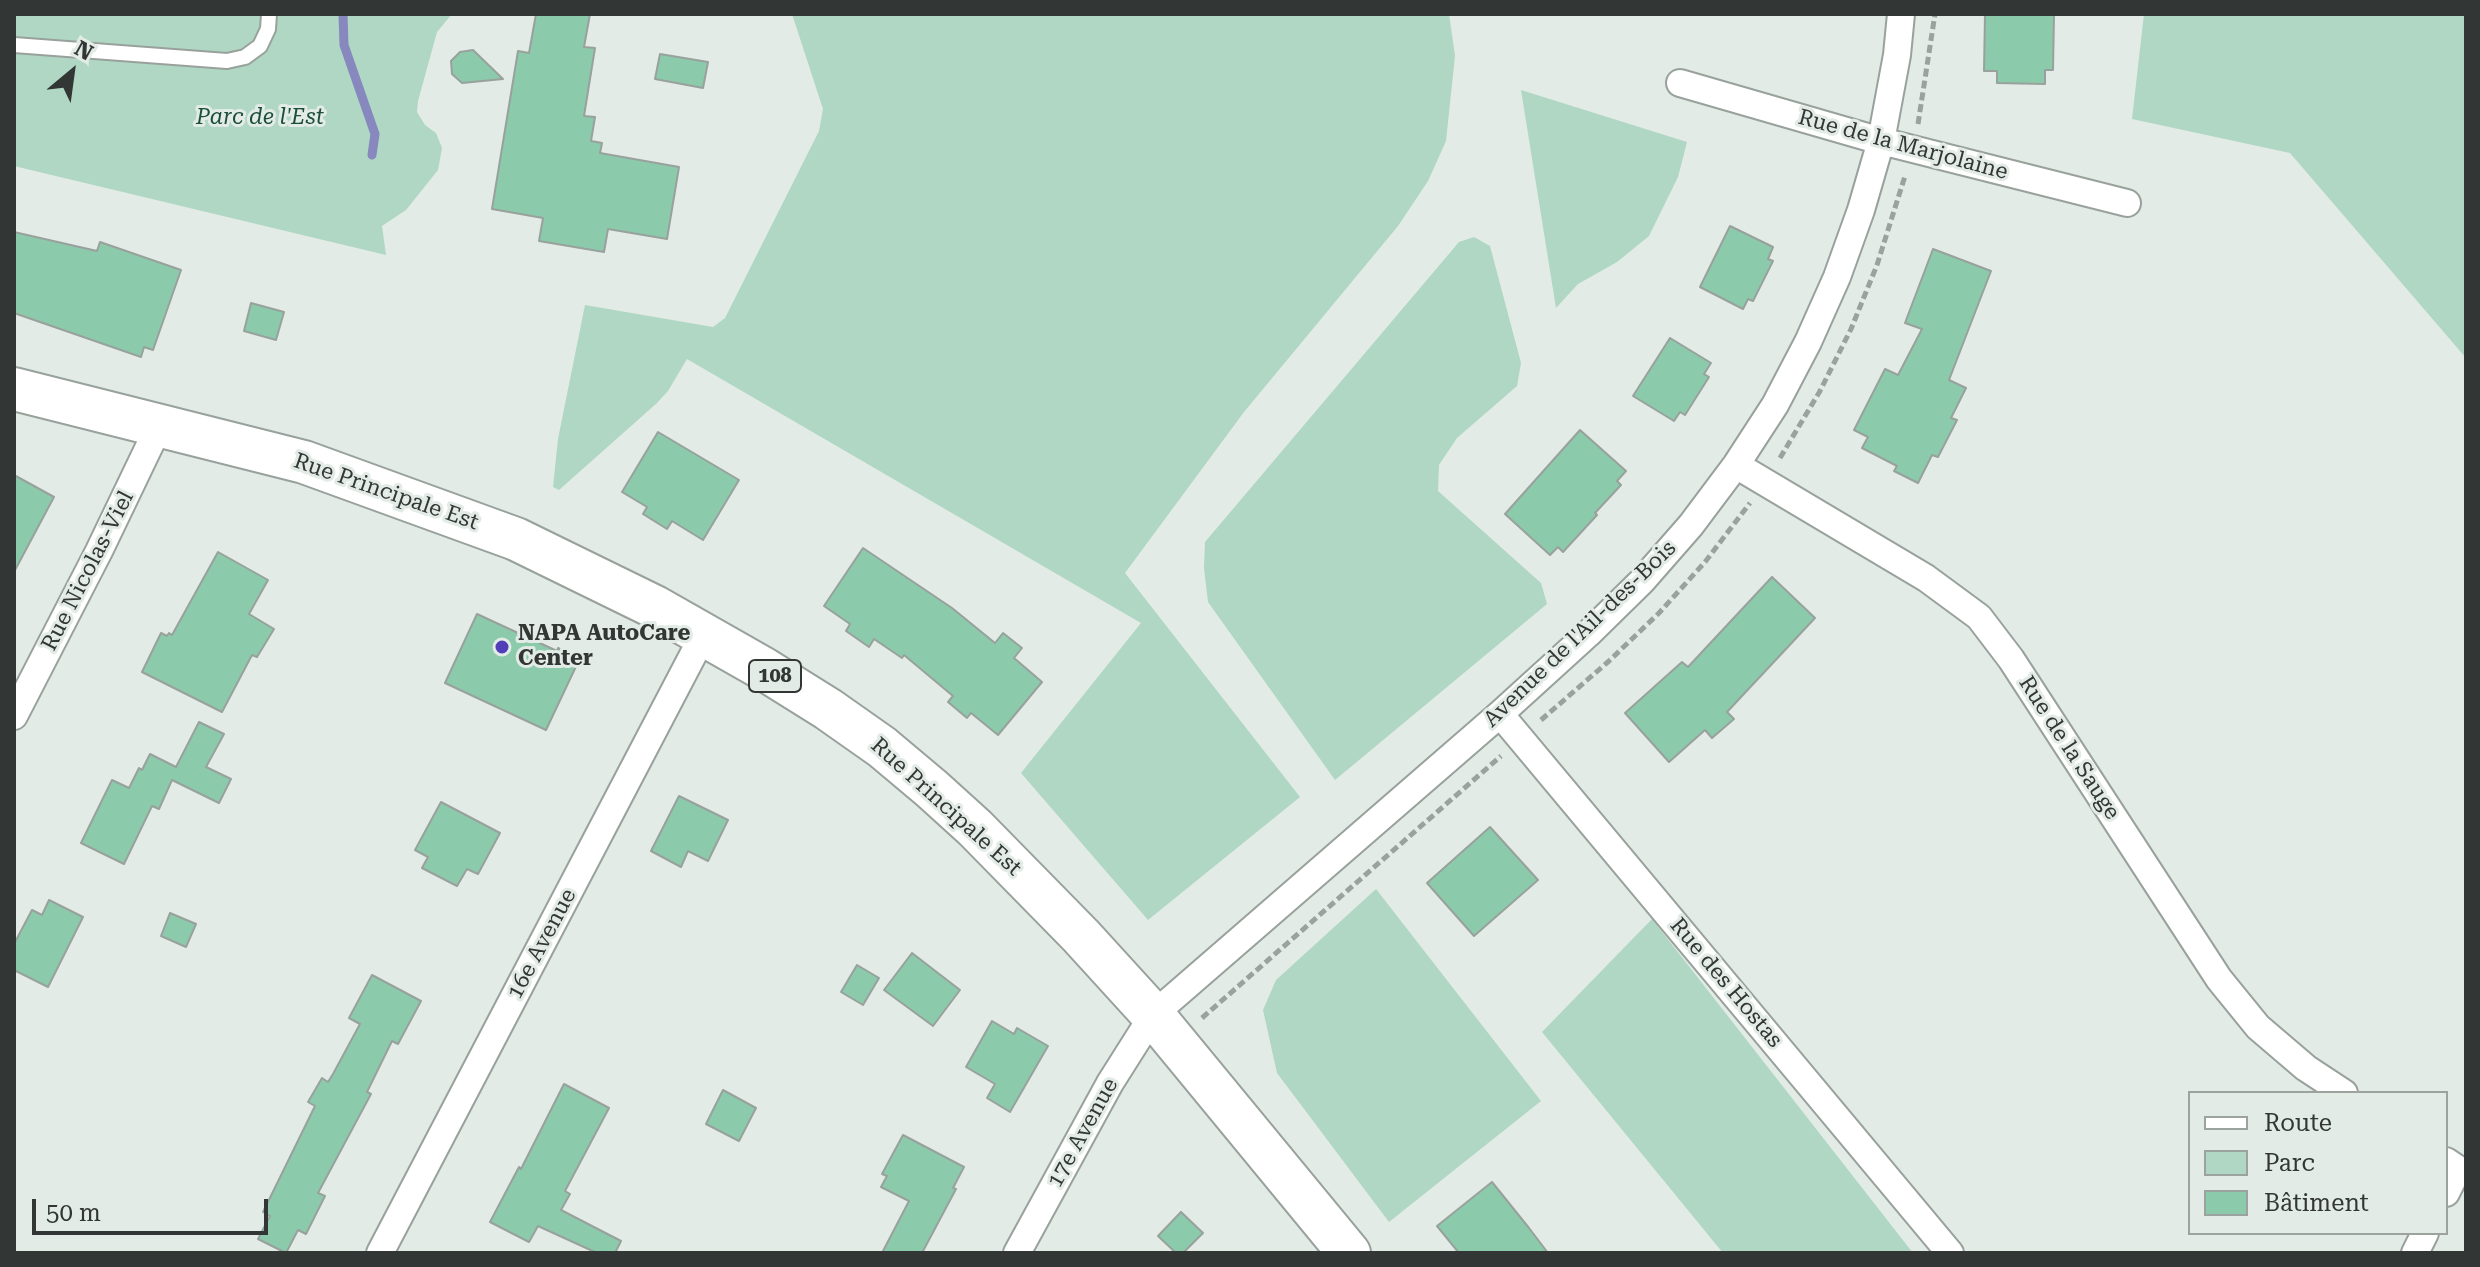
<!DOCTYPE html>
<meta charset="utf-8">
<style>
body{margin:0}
#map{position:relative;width:2480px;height:1267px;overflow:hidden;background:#e2ebe6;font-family:"Roboto Serif",serif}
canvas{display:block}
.frame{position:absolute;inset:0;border:16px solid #323634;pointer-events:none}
.legend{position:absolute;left:2188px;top:1091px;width:260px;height:144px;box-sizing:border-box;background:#e2ebe6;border:2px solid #9ca39f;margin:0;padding:10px 14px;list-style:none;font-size:24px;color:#323634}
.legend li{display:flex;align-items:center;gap:16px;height:40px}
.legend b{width:40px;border:2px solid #9ca39f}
.north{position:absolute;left:32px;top:32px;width:80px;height:80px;-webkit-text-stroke:6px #e2ebe6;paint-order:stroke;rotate:29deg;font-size:22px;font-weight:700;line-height:32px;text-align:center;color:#323634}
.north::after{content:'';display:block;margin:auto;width:28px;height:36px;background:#323634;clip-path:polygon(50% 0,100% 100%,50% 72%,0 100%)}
.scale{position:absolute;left:32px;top:1199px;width:236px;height:36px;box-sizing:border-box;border:4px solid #323634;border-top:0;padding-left:10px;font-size:24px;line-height:28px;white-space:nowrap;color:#323634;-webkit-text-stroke:6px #e2ebe6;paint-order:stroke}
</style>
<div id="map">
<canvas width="2480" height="1267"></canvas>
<div class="frame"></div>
<ul class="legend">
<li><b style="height:10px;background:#fff"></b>Route</li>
<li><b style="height:22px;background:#b0d7c3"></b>Parc</li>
<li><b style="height:22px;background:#8bcbac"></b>Bâtiment</li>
</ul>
<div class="north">N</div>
<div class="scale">50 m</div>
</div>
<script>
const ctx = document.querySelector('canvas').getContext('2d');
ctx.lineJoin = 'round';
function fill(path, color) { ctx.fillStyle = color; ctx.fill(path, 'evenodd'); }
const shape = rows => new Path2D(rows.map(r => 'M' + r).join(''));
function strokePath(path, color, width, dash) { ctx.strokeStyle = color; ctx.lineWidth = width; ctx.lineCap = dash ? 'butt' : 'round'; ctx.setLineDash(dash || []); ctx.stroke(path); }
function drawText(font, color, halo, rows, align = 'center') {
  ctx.font = font + ' "Roboto Serif",serif'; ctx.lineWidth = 6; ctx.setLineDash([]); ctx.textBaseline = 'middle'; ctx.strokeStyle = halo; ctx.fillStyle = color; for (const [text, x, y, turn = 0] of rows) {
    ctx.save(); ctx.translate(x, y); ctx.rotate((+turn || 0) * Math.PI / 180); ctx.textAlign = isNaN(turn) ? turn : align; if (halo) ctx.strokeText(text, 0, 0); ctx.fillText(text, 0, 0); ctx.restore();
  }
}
const green = shape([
 [14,14,452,14,437,32,418,101,417,112,425,125,436,133,442,148,438,170,406,210,382,226,386,255,14,166],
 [792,14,1449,14,1455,56,1446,141,1428,181,1398,226,1244,412,1125,573,1300,797,1148,920,1021,773,1141,623,687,359,668,391,657,403,559,490,553,487,558,439,585,305,713,327,725,318,819,131,823,109],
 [2144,14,2466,14,2466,358,2290,153,2132,119],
 [1521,90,1687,142,1678,177,1649,236,1617,262,1578,284,1556,308],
 [1474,237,1490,246,1521,363,1517,386,1457,438,1439,465,1438,491,1541,583,1547,604,1335,780,1208,602,1204,568,1205,542,1459,242],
 [1376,889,1541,1101,1389,1222,1277,1073,1263,1010,1276,980],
 [1652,919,1913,1253,1723,1253,1542,1032]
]);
const stream = shape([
 [343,14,344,45,375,134,372,155]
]);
const building = shape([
 [536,14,590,14,584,47,595,48,584,116,595,117,591,141,602,143,600,153,679,167,667,239,608,229,604,252,539,241,543,218,492,209,518,51,529,53,536,14],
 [1985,14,2054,14,2053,70,2045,70,2045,84,1997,83,1997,71,1984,71,1985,14],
 [473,50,503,79,462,83,452,74,451,61,460,52,473,50],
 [660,54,708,62,703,88,655,79,660,54],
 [1730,226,1773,247,1768,259,1773,261,1753,301,1748,299,1743,309,1700,287,1730,226],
 [14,232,97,251,100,242,181,270,153,350,144,347,141,357,14,313,14,232],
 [1933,249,1991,271,1949,380,1966,388,1951,418,1957,420,1938,457,1932,455,1918,483,1894,471,1897,466,1862,448,1868,437,1854,430,1885,369,1898,375,1922,329,1905,323,1933,249],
 [251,303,284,312,276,340,244,331,251,303],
 [1670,338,1711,363,1704,374,1709,377,1685,415,1680,412,1674,421,1633,396,1670,338],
 [1580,430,1626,471,1617,481,1621,485,1595,513,1597,515,1563,552,1558,547,1550,555,1505,514,1580,430],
 [658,432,739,480,703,540,672,521,667,529,643,514,647,507,622,492,658,432],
 [14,475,54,497,14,572,14,475],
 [863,548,952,608,995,643,1003,633,1022,648,1014,658,1042,682,998,735,971,713,967,718,948,702,953,696,904,655,902,658,874,639,869,647,846,631,850,624,824,606,863,548],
 [218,552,268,580,249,614,274,629,257,657,252,655,222,712,142,672,161,633,167,636,169,633,172,635,218,552],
 [1772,577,1815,618,1727,712,1734,719,1712,738,1705,730,1669,762,1625,713,1682,662,1688,667,1772,577],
 [477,614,557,651,558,648,580,658,546,730,445,683,477,614],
 [199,722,224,734,206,767,231,779,219,803,172,780,159,809,152,806,124,864,81,843,112,780,129,788,139,768,142,770,150,754,176,767,199,722],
 [679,796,728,820,708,861,688,851,681,867,651,851,679,796],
 [441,802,500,833,478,874,467,869,457,886,422,868,428,857,415,850,441,802],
 [1490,827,1538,880,1474,936,1427,883,1490,827],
 [49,900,83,917,48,987,14,970,14,944,32,910,42,915,49,900],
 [170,913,196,924,186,947,161,936,170,913],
 [912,953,960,990,933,1026,884,990,912,953],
 [857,965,879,978,863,1005,841,992,857,965],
 [372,975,421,1001,398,1044,392,1041,367,1092,371,1094,318,1193,325,1196,306,1234,298,1230,286,1253,258,1239,270,1216,263,1212,315,1106,308,1102,322,1078,328,1082,333,1074,360,1024,349,1018,372,975],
 [992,1021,1014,1034,1017,1028,1048,1046,1010,1112,987,1098,995,1084,966,1067,992,1021],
 [564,1084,609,1108,565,1191,570,1194,561,1210,621,1241,615,1253,597,1253,538,1226,529,1242,490,1222,519,1167,521,1169,564,1084],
 [723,1090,756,1108,739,1141,706,1124,723,1090],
 [903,1135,964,1167,953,1188,956,1189,922,1253,882,1253,909,1201,881,1187,887,1176,882,1174,903,1135],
 [1492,1182,1529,1228,1548,1253,1459,1253,1437,1226,1492,1182],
 [1181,1212,1203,1233,1183,1253,1176,1253,1158,1236,1181,1212]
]);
const path = shape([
 [1918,124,1935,14],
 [1780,458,1820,391,1851,329,1877,265,1905,176],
 [1541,720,1609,661,1659,613,1705,562,1750,503],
 [1202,1018,1501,756]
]);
const lane = shape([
 [14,45,227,61,245,57,260,46,268,29,269,14]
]);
const street = shape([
 [1680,83,1881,141,2127,203],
 [1736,465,1926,578,1979,617,2011,659,2219,979,2258,1027,2306,1068,2344,1093],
 [1500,714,1950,1253],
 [14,716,99,551,160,424],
 [2446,1161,2458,1169,2446,1193],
 [380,1253,704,634],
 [1017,1253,1110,1083,1153,1015,1500,714,1588,634,1642,581,1691,525,1736,465,1775,405,1808,342,1837,277,1861,210,1881,141,1897,55,1901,14],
 [2415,1253,2425,1233]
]);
const primary = shape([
 [14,389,304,462,516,539,655,607,764,669,828,709,882,747,932,789,975,828,1081,936,1153,1015,1349,1253]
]);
const markers = [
 [502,647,8,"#503fb7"]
];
const shields = [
 [775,676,52]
];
const shieldNames = [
 ["108",775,676]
];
const parkNames = [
 ["Parc de l'Est",260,118]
];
const streetNames = [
 ["Rue de la Marjolaine",1903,145,15],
 ["Rue Principale Est",386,492,19],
 ["Rue Nicolas-Viel",88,571,-63],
 ["Avenue de l'Ail-des-Bois",1580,634,-44],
 ["Rue de la Sauge",2069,748,57],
 ["Rue Principale Est",946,807,42],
 ["16e Avenue",542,944,-62],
 ["Rue des Hostas",1726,983,50],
 ["17e Avenue",1083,1133,-61]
];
const poiNames = [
 ["NAPA AutoCare",518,634],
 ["Center",518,659]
];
fill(green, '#b0d7c3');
strokePath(stream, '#8788be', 9);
fill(building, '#8bcbac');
strokePath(building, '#98a19c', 2);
strokePath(lane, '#98a19c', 18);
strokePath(street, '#98a19c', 30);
strokePath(primary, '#98a19c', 46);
strokePath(path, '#9ba29e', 5, [8, 4]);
strokePath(lane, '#fff', 14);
strokePath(street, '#fff', 26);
strokePath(primary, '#fff', 42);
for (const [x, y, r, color] of markers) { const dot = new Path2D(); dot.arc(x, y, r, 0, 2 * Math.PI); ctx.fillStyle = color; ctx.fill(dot); strokePath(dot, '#e2ebe6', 3); }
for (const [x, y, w] of shields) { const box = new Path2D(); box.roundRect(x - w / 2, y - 16, w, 32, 6); ctx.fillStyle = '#e2ebe6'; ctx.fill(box); strokePath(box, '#323634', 2); }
drawText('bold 20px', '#323634', null, shieldNames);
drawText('italic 22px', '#1c4f39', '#e2ebe6', parkNames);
drawText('22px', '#323634', '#e2ebe6', streetNames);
drawText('bold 22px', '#323634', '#e2ebe6', poiNames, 'left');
</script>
